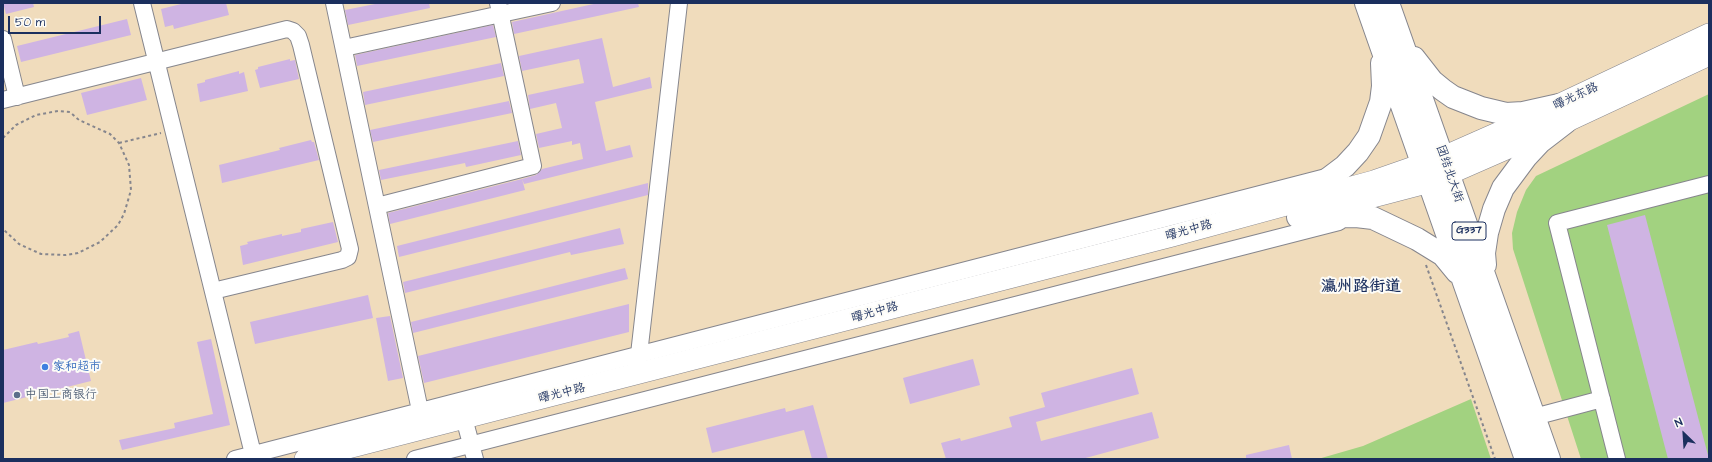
<!DOCTYPE html>
<meta charset="utf-8">
<style>
body{margin:0}
#map{position:relative;width:1712px;height:462px;overflow:hidden;background:#f0dcbc;font-family:"Architects Daughter",sans-serif}
canvas{display:block}
.frame{position:absolute;inset:0;border:4px solid #1b2f5e;pointer-events:none}
.north{position:absolute;left:1664px;top:414px;width:40px;height:40px;-webkit-text-stroke:3px #fdfcf7;paint-order:stroke;rotate:335deg;font-size:11px;font-weight:700;line-height:16px;text-align:center;color:#1b2f5e}
.north::after{content:'';display:block;margin:auto;width:14px;height:18px;background:#1b2f5e;clip-path:polygon(50% 0,100% 100%,50% 72%,0 100%)}
.scale{position:absolute;left:8px;top:16px;width:93px;height:18px;box-sizing:border-box;border:2px solid #1b2f5e;border-top:0;padding-left:5px;font-size:12px;line-height:14px;white-space:nowrap;color:#1b2f5e;-webkit-text-stroke:3px #fdfcf7;paint-order:stroke}
</style>
<div id="map">
<canvas width="1712" height="462"></canvas>
<div class="frame"></div>
<div class="north">N</div>
<div class="scale">50 m</div>
</div>
<script>
const ctx = document.querySelector('canvas').getContext('2d');
ctx.lineJoin = 'round';
function fill(path, color) { ctx.fillStyle = color; ctx.fill(path, 'evenodd'); }
const shape = rows => new Path2D(rows.map(r => 'M' + r).join(''));
function strokePath(path, color, width, dash) { ctx.strokeStyle = color; ctx.lineWidth = width; ctx.lineCap = dash ? 'butt' : 'round'; ctx.setLineDash(dash || []); ctx.stroke(path); }
function drawText(font, color, halo, rows, align = 'center') {
  ctx.font = font + ' "Architects Daughter","LXGW WenKai TC",sans-serif'; ctx.lineWidth = 4; ctx.setLineDash([]); ctx.textBaseline = 'middle'; ctx.strokeStyle = halo; ctx.fillStyle = color; for (const [text, x, y, turn = 0] of rows) {
    ctx.save(); ctx.translate(x, y); ctx.rotate((+turn || 0) * Math.PI / 180); ctx.textAlign = isNaN(turn) ? turn : align; if (halo) ctx.strokeText(text, 0, 0); ctx.fillText(text, 0, 0); ctx.restore();
  }
}
const green = shape([
 [1709,94,1709,459,1581,459,1513,249,1512,233,1517,212,1526,190,1536,176],
 [1471,399,1491,459,1318,459,1363,446]
]);
const building = shape([
 [3,3,33,3,34,7,6,14],
 [185,3,226,3,229,15,174,29,173,25,165,27,161,9],
 [380,3,429,3,430,8,348,25,345,10],
 [598,3,638,3,639,7,514,34,512,22],
 [127,19,131,35,21,62,17,46],
 [493,25,496,37,357,66,355,55],
 [602,38,613,87,650,77,652,88,595,102,606,151,630,145,633,157,524,184,522,179,536,175,542,169,583,159,580,143,572,145,572,141,539,148,536,134,562,128,556,103,530,109,528,95,584,83,579,59,522,71,519,56],
 [290,59,290,61,295,60,299,79,260,88,255,70,258,69,258,67],
 [501,63,504,76,365,105,363,92],
 [239,71,239,74,244,72,248,91,200,102,197,84,205,82,205,80],
 [141,78,147,100,87,115,81,93],
 [509,101,512,113,373,142,370,130],
 [311,140,312,142,314,142,319,160,222,183,219,165,280,150,279,148],
 [518,141,521,155,466,167,465,163,381,180,379,170],
 [522,179,525,190,390,224,388,213],
 [648,183,648,195,399,257,397,246],
 [1645,215,1709,459,1668,459,1607,225],
 [333,222,338,242,243,265,240,246,248,244,247,242,282,234,282,236,301,232,301,229],
 [620,228,624,244,571,255,570,252,405,293,403,282],
 [625,268,628,279,413,333,411,322],
 [368,295,373,318,255,344,250,322],
 [629,304,629,332,424,383,418,356],
 [390,316,403,378,388,381,376,318],
 [79,331,91,381,3,403,3,350,37,342,38,344,69,337,68,334],
 [211,339,230,425,122,450,119,440,175,428,174,423,213,414,197,342],
 [973,359,980,385,910,404,903,378],
 [1132,368,1139,394,1036,422,1041,441,1152,412,1159,438,1082,459,946,459,941,443,960,438,961,441,1012,427,1009,417,1045,407,1041,393],
 [813,405,828,459,812,459,804,430,712,453,706,428,785,408,786,412],
 [1289,445,1292,459,1246,459,1246,455]
]);
const path = shape([
 [3,138,16,125,36,115,58,111,70,112,79,120,110,134,119,143,129,165,131,190,124,214,118,225,100,242,78,253,66,255,41,254,19,244,3,229],
 [119,143,161,133],
 [1426,265,1495,459]
]);
const minor = shape([
 [142,3,253,454],
 [334,3,422,420],
 [3,39,17,97],
 [344,48,552,3],
 [3,100,287,29,293,31,298,36,301,45,350,249,348,257,342,260,213,291],
 [377,206,533,166,498,3],
 [638,363,679,3],
 [1534,417,1602,399],
 [464,418,475,459],
 [235,459,1326,177],
 [415,459,1339,222],
 [1617,459,1557,223,1709,184]
]);
const major = shape([
 [1315,212,1422,184,1449,174,1529,139,1709,55],
 [305,459,1172,236,1374,181,1443,157,1520,123,1709,34]
]);
const highway = shape([
 [1366,3,1526,459],
 [1388,3,1549,459],
 [1414,58,1432,81,1443,90,1453,97,1481,108,1506,114,1523,113,1559,105],
 [1296,203,1345,166,1358,152,1369,136,1381,102,1383,86,1382,63],
 [1298,217,1356,216,1373,218,1417,239,1443,255,1457,272],
 [1485,265,1484,253,1487,233,1494,209,1503,188,1526,157,1540,142,1566,122]
]);
const markers = [
 [45,367,4,"#3f7fe0"],
 [17,395,4,"#5c6f8a"]
];
const shields = [
 [1469,231,34]
];
const shieldNames = [
 ["G337",1469,231]
];
const streetNames = [
 ["曙光东路",1576,97,-25],
 ["团结北大街",1449,174,71],
 ["曙光中路",1189,231,-15],
 ["曙光中路",875,313,-15],
 ["曙光中路",562,394,-14]
];
const shopNames = [
 ["家和超市",53,367]
];
const serviceNames = [
 ["中国工商银行",25,395]
];
const districtNames = [
 ["瀛州路街道",1361,288]
];
fill(green, '#a2d280');
fill(building, '#cfb4e3');
strokePath(minor, '#86868d', 18);
strokePath(major, '#86868d', 22);
strokePath(highway, '#86868d', 24);
strokePath(path, '#86868d', 2, [3, 3]);
strokePath(minor, '#fff', 16);
strokePath(major, '#fff', 21);
strokePath(highway, '#fff', 22);
for (const [x, y, r, color] of markers) { const dot = new Path2D(); dot.arc(x, y, r, 0, 2 * Math.PI); ctx.fillStyle = color; ctx.fill(dot); strokePath(dot, '#fdfcf7', 1.5); }
for (const [x, y, w] of shields) { const box = new Path2D(); box.roundRect(x - w / 2, y - 9, w, 18, 3); ctx.fillStyle = '#fdfcf7'; ctx.fill(box); strokePath(box, '#1b2f5e', 1); }
drawText('bold 11px', '#1b2f5e', null, shieldNames);
drawText('12px', '#1b2f5e', '#fdfcf7', streetNames);
drawText('12px', '#366cbe', '#fdfcf7', shopNames, 'left');
drawText('12px', '#4e5e75', '#fdfcf7', serviceNames, 'left');
drawText('bold 16px', '#1b2f5e', '#fdfcf7', districtNames);
</script>
